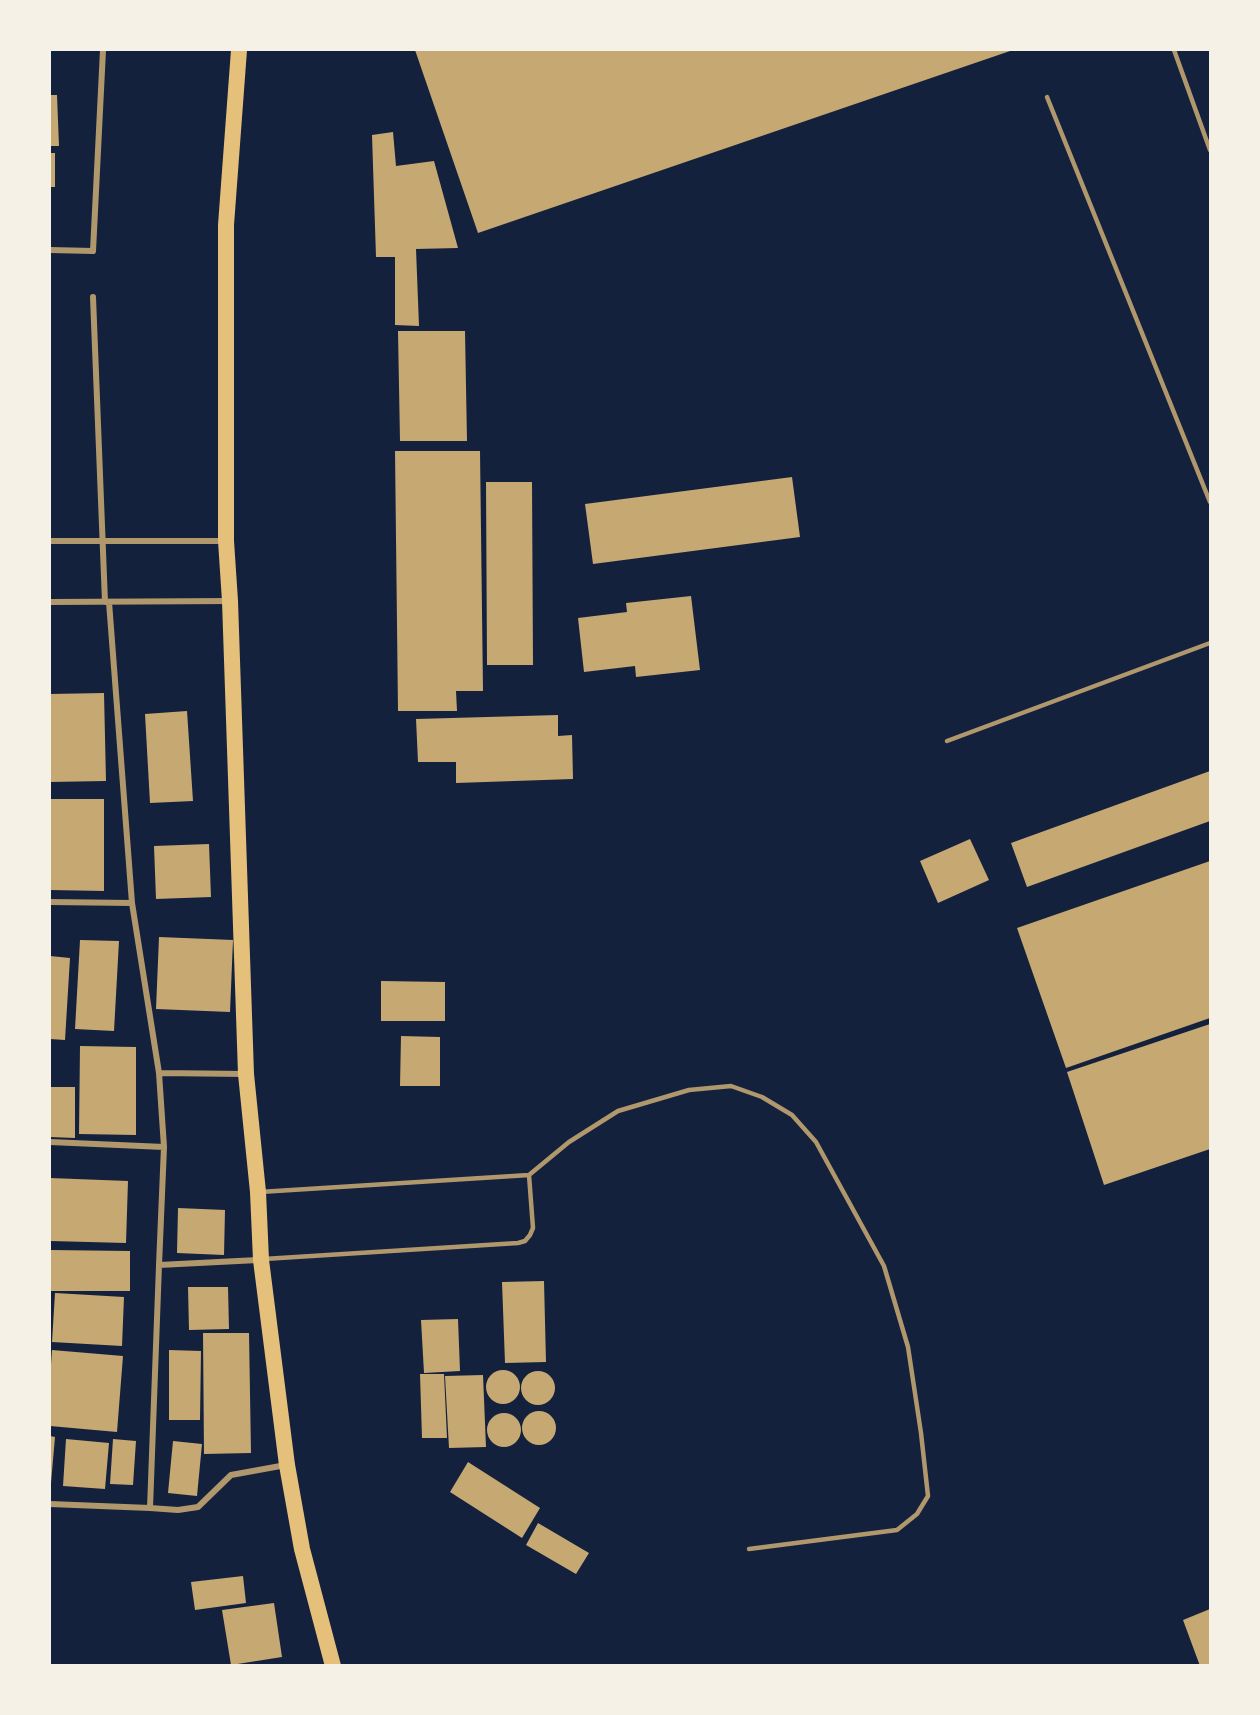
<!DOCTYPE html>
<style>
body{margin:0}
#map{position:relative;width:1260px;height:1715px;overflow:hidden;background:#14213d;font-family:"Varela Round",sans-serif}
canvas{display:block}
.frame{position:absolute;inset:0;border:51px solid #f6f1e7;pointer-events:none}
</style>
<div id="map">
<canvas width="1260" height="1715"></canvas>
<div class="frame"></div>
</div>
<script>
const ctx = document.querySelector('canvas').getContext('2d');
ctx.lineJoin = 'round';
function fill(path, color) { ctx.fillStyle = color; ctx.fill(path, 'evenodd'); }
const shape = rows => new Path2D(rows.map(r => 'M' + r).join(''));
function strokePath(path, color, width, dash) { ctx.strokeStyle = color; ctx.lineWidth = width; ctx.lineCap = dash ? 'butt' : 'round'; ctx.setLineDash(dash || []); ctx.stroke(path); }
const building = shape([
 [415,50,1013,50,478,233],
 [50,95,57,95,59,146,50,146],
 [393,132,396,166,434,161,458,248,416,249,419,326,395,325,395,257,376,257,372,135],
 [50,153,55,153,55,187,50,187],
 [398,331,465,331,467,441,400,441],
 [395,451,480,451,483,691,456,691,457,711,398,711],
 [792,477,800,537,593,564,585,504],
 [486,482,532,482,533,665,487,665],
 [691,596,700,670,636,677,635,666,584,672,578,618,627,612,626,603],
 [104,693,106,781,50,782,50,694],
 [187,711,193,801,150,803,145,714],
 [558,715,558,736,572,735,573,779,456,783,456,762,418,762,416,719],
 [1210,771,1210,821,1027,887,1011,843],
 [50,799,104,799,104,891,50,890],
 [970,839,989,880,938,903,920,861],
 [209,844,211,897,156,899,154,846],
 [1210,861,1210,1018,1066,1068,1017,928],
 [159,937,233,940,230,1012,156,1009],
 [80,940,119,941,114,1031,75,1029],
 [50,956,70,958,65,1040,50,1039],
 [381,981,445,982,445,1021,381,1021],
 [1210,1024,1210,1149,1104,1185,1067,1072],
 [401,1036,440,1037,440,1086,400,1086],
 [80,1046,136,1047,136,1135,79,1134],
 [50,1087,75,1087,75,1138,50,1137],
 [50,1178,128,1181,126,1243,50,1241],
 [178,1208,225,1210,224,1255,177,1253],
 [50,1250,130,1251,130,1291,50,1291],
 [544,1281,546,1362,505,1363,502,1282],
 [188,1287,228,1287,229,1329,189,1330],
 [55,1293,124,1297,122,1346,52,1342],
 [458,1319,460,1371,424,1373,421,1320],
 [203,1333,249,1333,251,1453,204,1454],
 [52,1350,123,1356,117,1432,50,1426,50,1379],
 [169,1350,201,1351,200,1420,169,1420],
 '486 1387a17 17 0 1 1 34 0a17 17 0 1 1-34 0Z',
 '521 1388a17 17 0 1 1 34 0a17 17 0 1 1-34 0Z',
 [420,1374,444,1374,447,1438,422,1438],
 [483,1375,486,1447,449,1448,445,1376],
 '522 1428a17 17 0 1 1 34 0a17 17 0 1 1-34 0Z',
 '487 1430a17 17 0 1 1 34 0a17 17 0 1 1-34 0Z',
 [50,1436,55,1437,51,1483,50,1483],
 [66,1439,109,1443,105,1489,63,1486],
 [113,1439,136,1441,133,1485,110,1484],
 [173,1441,202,1444,197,1496,168,1493],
 [468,1462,540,1508,522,1538,450,1492],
 [538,1523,589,1553,576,1574,526,1545],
 [243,1576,246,1603,195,1610,191,1582],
 [274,1603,282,1657,231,1665,222,1610],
 [1210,1609,1210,1666,1200,1666,1183,1620]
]);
const service = shape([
 [1174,50,1210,150],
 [1047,97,1210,502],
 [947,741,1210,643],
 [260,1192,529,1175,569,1142,618,1111,689,1090,731,1086,762,1097,792,1115,816,1142,884,1266,908,1347,921,1433,928,1496,917,1514,897,1530,749,1549],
 [264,1259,518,1243,525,1241,530,1235,533,1228,529,1175]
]);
const minor = shape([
 [50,250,93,251,103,50],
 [93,297,105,602],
 [50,541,226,541],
 [50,602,230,601],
 [50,902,132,903,109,602],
 [132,903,159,1073],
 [50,1142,164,1147,159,1073,245,1074],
 [159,1265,164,1147],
 [50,1504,150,1508,159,1265,258,1260],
 [150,1508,178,1510,198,1507,231,1475,286,1465]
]);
const trunk = shape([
 [239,50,226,225,226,541,230,601,246,1074,258,1192,261,1260,287,1465,302,1549,333,1666]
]);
fill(building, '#c6a872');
strokePath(service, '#b1986c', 4.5);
strokePath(minor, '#b1986c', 6);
strokePath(trunk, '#e5c07b', 16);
</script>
